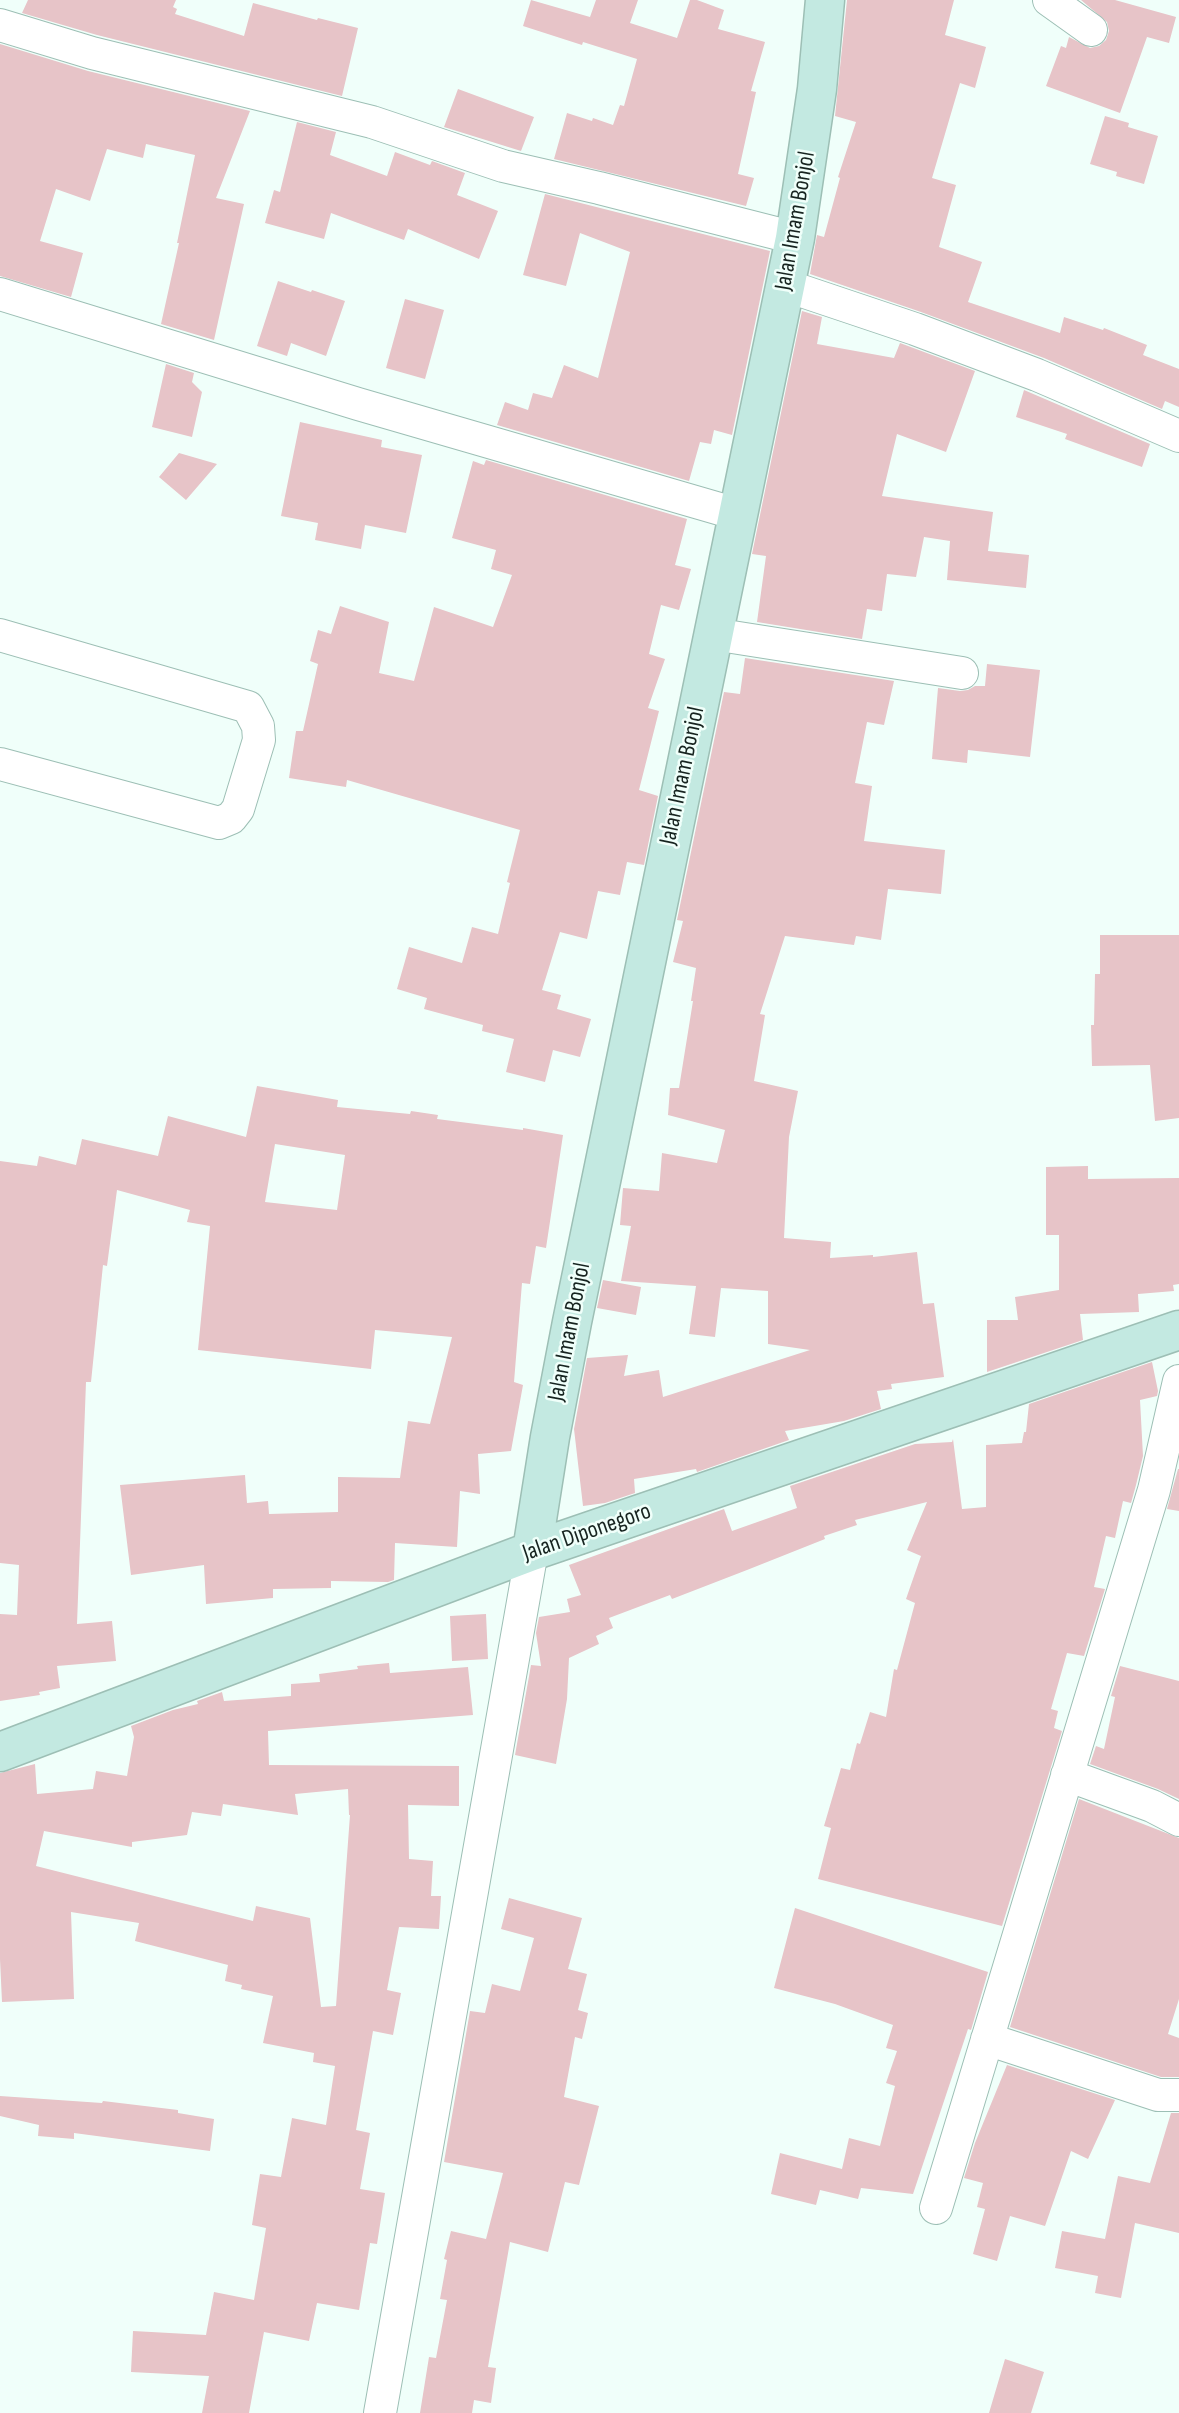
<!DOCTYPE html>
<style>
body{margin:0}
canvas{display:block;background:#f0fffa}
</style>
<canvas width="1179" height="2413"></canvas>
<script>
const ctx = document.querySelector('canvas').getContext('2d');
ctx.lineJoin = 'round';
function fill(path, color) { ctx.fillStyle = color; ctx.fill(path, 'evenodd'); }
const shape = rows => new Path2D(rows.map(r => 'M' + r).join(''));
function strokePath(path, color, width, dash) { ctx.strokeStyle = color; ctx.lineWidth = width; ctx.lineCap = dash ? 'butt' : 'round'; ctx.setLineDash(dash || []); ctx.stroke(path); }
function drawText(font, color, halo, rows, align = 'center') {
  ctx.font = font + ' "Sofia Sans Condensed",sans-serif'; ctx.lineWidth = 5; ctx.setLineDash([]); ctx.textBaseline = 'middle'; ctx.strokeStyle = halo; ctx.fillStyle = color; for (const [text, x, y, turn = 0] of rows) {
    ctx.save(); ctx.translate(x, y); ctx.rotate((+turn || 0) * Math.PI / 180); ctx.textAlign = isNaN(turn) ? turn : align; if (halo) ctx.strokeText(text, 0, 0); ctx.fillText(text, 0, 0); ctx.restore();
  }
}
const building = shape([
 [28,0,176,0,173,7,177,9,175,14,244,36,253,3,317,20,318,18,358,28,342,96,97,35,22,13],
 [531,0,590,17,596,0,638,0,630,23,677,38,690,0,697,0,724,10,718,29,765,42,751,91,756,92,738,174,754,178,746,206,554,159,567,113,592,121,593,118,613,125,620,105,624,106,637,59,583,42,582,45,523,26],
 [847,0,954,0,945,35,986,47,975,88,960,83,932,178,956,185,939,247,982,262,968,302,1060,333,1064,317,1103,330,1104,328,1147,345,1143,355,1179,369,1179,407,1165,401,1162,409,1044,358,921,312,810,274,817,235,824,237,840,178,838,177,856,122,835,116],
 [1081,0,1115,0,1176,17,1169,43,1147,37,1120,113,1046,86,1061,46,1066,48,1069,37,1090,48,1099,46,1106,40,1109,31,1107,22],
 [0,44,88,71,250,111,216,198,244,204,214,340,161,324,179,243,177,243,195,155,146,144,143,158,107,149,90,201,56,189,40,241,83,253,71,297,0,276],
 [458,89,534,117,521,151,444,127],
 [1105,116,1129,123,1128,127,1158,136,1144,184,1116,176,1117,172,1090,164],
 [297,122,336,132,330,155,387,176,395,152,430,165,432,161,465,173,457,195,498,211,479,259,408,229,404,240,331,213,324,239,265,223,274,190,280,192],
 [545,194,770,251,732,435,714,430,711,444,700,442,689,481,497,425,505,402,528,410,533,393,552,398,564,365,598,378,630,252,580,233,566,286,523,275],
 [278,281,311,292,312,290,345,301,326,356,291,343,287,356,257,346],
 [405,299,444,310,425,379,386,368],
 [802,311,822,317,817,344,894,358,900,343,975,371,946,452,897,434,882,496,993,512,988,551,1029,555,1026,588,947,580,950,541,924,537,916,577,887,574,882,611,867,609,862,639,757,622,766,556,752,554],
 [166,364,194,373,192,382,202,392,192,437,152,427],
 [1024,390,1150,444,1142,467,1065,439,1067,434,1016,417],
 [300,422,382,440,381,447,422,455,406,533,365,525,361,549,315,540,318,523,281,516],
 [179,453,217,464,186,500,159,477],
 [486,460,687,519,675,565,691,569,679,610,661,605,649,654,665,659,648,708,659,711,639,790,658,796,644,865,627,862,620,895,598,891,587,939,560,932,542,990,561,995,557,1009,591,1019,580,1057,553,1050,545,1082,506,1072,514,1039,482,1031,483,1025,424,1009,427,998,397,989,409,947,462,963,472,927,498,934,510,883,507,882,520,830,347,780,346,787,289,778,296,731,303,731,318,664,310,661,318,630,331,634,340,606,389,622,379,673,414,681,434,607,493,627,512,575,491,569,496,550,452,538,473,461,484,465],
 [745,658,894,681,884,725,867,722,855,783,872,786,864,841,945,850,941,894,888,889,881,940,856,936,854,945,785,936,760,1014,765,1015,754,1081,798,1091,789,1137,784,1238,831,1242,830,1258,873,1255,873,1257,917,1252,923,1304,934,1303,944,1377,891,1384,892,1389,877,1391,881,1409,844,1421,785,1431,789,1440,697,1472,696,1469,634,1479,635,1493,605,1503,583,1506,574,1429,587,1358,628,1355,624,1376,659,1370,663,1397,810,1350,768,1344,768,1291,721,1288,715,1337,689,1334,696,1286,621,1281,631,1226,620,1225,623,1188,659,1191,662,1153,717,1163,725,1130,668,1115,670,1088,679,1088,693,1001,691,1001,696,968,673,962,683,921,677,920,724,692,740,694],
 [987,664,1040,670,1030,757,968,750,967,763,932,759,938,688,960,691,968,690,975,686,985,686],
 [1100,935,1179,935,1179,1118,1155,1121,1150,1065,1092,1066,1091,1025,1094,1025,1095,974,1100,974],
 [257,1086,338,1100,337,1107,410,1114,411,1111,438,1115,437,1119,523,1130,523,1128,563,1135,546,1248,536,1246,530,1284,522,1283,514,1382,523,1385,511,1451,478,1454,480,1494,460,1491,457,1547,395,1543,394,1580,388,1582,331,1581,331,1588,273,1589,273,1598,206,1604,204,1565,131,1575,120,1485,245,1475,247,1503,268,1501,269,1514,338,1512,338,1477,400,1478,408,1421,430,1424,452,1337,375,1330,371,1369,198,1350,210,1226,187,1222,190,1210,117,1190,107,1266,103,1265,91,1382,86,1382,77,1624,112,1621,116,1661,57,1666,60,1688,39,1692,40,1695,0,1701,0,1614,17,1615,19,1565,0,1563,0,1161,37,1166,39,1156,76,1165,82,1139,158,1156,168,1116,246,1137],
 [275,1144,345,1155,337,1210,265,1202],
 [1088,1166,1088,1179,1179,1178,1179,1284,1173,1285,1174,1291,1138,1294,1139,1312,1080,1314,1083,1340,987,1372,987,1320,1018,1320,1015,1297,1059,1290,1059,1235,1046,1235,1046,1167],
 [603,1280,641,1287,636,1315,597,1308],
 [1152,1362,1158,1391,1157,1396,1140,1400,1143,1456,1136,1485,1131,1503,1123,1501,1115,1538,1106,1536,1094,1587,1105,1589,1084,1656,1067,1653,1051,1709,1058,1711,1054,1728,1062,1731,1002,1926,818,1879,831,1828,824,1826,841,1768,850,1770,857,1743,860,1744,870,1712,886,1717,894,1669,897,1670,915,1603,906,1599,921,1556,907,1550,927,1502,855,1520,857,1525,824,1536,825,1539,747,1570,672,1599,670,1595,609,1618,613,1628,596,1636,599,1644,569,1658,567,1699,556,1764,515,1755,531,1665,541,1666,536,1633,539,1617,570,1612,567,1599,581,1595,569,1565,724,1509,732,1531,797,1508,790,1486,915,1444,952,1442,953,1439,962,1509,986,1507,986,1445,1022,1443,1024,1432,1026,1432,1029,1404],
 [1178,1469,1179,1469,1179,1511,1167,1509],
 [486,1614,488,1659,452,1661,450,1616],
 [389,1663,390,1673,468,1667,473,1715,268,1731,269,1765,459,1766,459,1806,408,1805,409,1859,433,1861,431,1896,441,1896,439,1929,399,1927,387,1990,401,1993,393,2035,373,2031,356,2130,370,2133,360,2189,385,2193,377,2244,370,2243,359,2310,317,2303,309,2341,264,2332,249,2413,202,2413,209,2376,131,2372,133,2331,206,2335,214,2292,254,2300,266,2228,252,2225,260,2174,281,2177,292,2118,326,2125,335,2066,313,2062,314,2053,263,2043,273,1996,241,1989,242,1985,225,1981,228,1965,135,1941,139,1923,71,1912,74,1999,2,2002,0,1959,0,1773,35,1764,37,1794,93,1789,96,1771,127,1776,134,1737,131,1726,173,1710,198,1704,197,1701,222,1692,224,1701,291,1696,291,1684,320,1682,319,1674,358,1669,357,1666],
 [348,1789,349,1815,350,1815,336,2006,321,2007,310,1918,256,1906,253,1921,36,1866,44,1831,132,1847,132,1842,187,1835,192,1812,221,1816,223,1804,298,1815,295,1794],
 [1120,1666,1179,1681,1179,1799,1158,1789,1090,1764,1096,1746,1104,1749,1115,1697,1111,1696],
 [1079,1799,1179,1838,1179,1999,1168,2034,1179,2038,1179,2077,1161,2077,1010,2027],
 [509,1898,582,1918,568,1969,587,1974,578,2010,588,2013,582,2039,575,2037,564,2097,599,2106,579,2185,565,2182,548,2252,510,2242,488,2367,496,2368,491,2403,474,2400,472,2413,420,2413,429,2357,436,2358,447,2300,440,2299,447,2260,444,2259,451,2231,486,2239,503,2173,444,2162,470,2011,485,2013,492,1984,520,1991,534,1938,501,1929],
 [795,1908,988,1972,971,2030,968,2029,913,2194,861,2188,858,2199,820,2190,816,2205,771,2194,780,2153,842,2169,849,2138,880,2146,895,2086,886,2083,897,2051,886,2048,893,2025,835,2004,774,1988],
 [1007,2065,1115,2100,1088,2159,1071,2151,1045,2226,1010,2216,997,2261,973,2254,985,2209,977,2207,983,2183,964,2178,975,2143],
 [0,2096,102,2103,103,2101,178,2110,178,2113,214,2119,210,2151,74,2133,74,2139,38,2136,39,2125,0,2116],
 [1171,2113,1179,2113,1179,2233,1135,2223,1121,2298,1095,2293,1098,2276,1055,2268,1062,2231,1105,2239,1118,2176,1150,2183],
 [1005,2359,1044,2372,1031,2413,989,2413]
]);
const minor = shape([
 [1049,0,1091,30],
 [0,25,92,53,372,122,503,166,599,188,795,238],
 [784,285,915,329,1037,375,1179,436],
 [0,294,358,404,737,514],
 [713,634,962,673],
 [0,635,248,707,258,726,259,740,238,809,231,818,219,823,0,764],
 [1067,1775,1152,1806,1179,1820],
 [987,2039,1158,2095,1179,2095],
 [936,2208,1154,1490,1179,1381],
 [380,2413,532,1551]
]);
const secondary = shape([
 [532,1551,550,1437,572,1322,795,238,817,89,825,0],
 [0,1752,532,1551,1179,1330]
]);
const streetNames = [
 ["Jalan Imam Bonjol",796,221,-80],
 ["Jalan Imam Bonjol",683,776,-78],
 ["Jalan Imam Bonjol",570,1332,-79],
 ["Jalan Diponegoro",587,1533,-19]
];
fill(building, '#e7c4c8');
strokePath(minor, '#9dbfb5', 34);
strokePath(secondary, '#9dbfb5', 41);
strokePath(minor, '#fff', 32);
strokePath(secondary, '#c3e9e1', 38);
drawText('24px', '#172420', '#f0fffa', streetNames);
</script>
